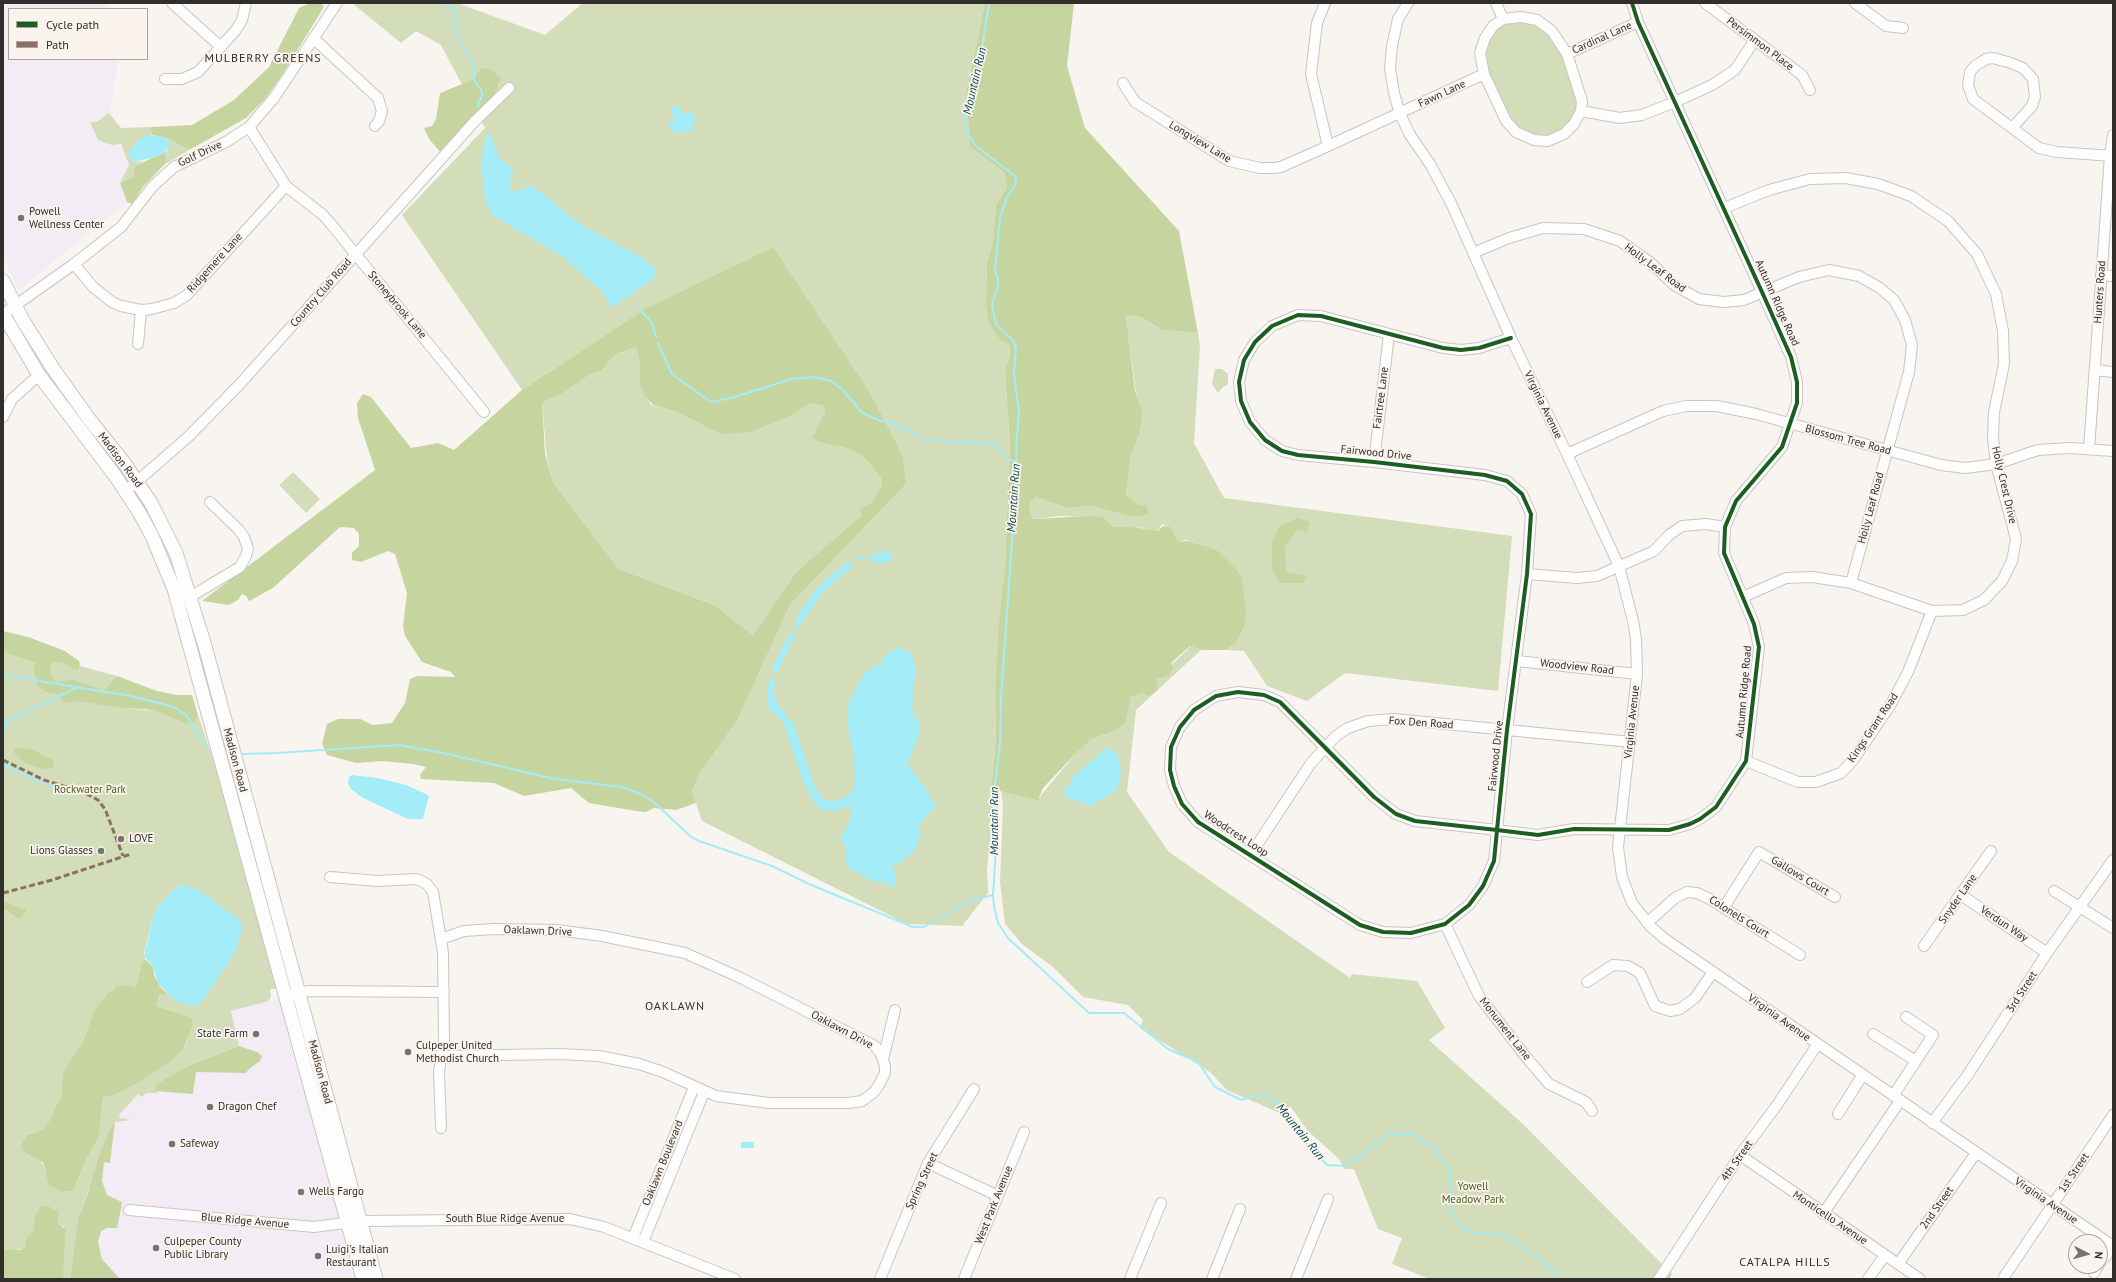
<!DOCTYPE html>
<style>
body{margin:0}
#map{position:relative;width:2116px;height:1282px;overflow:hidden;background:#f8f4f0;font-family:"PT Sans",sans-serif}
canvas{display:block}
.frame{position:absolute;inset:0;border:4px solid #312e2c;pointer-events:none}
.legend{position:absolute;left:8px;top:8px;width:140px;height:52px;box-sizing:border-box;background:#fbf3ed;border:1px solid #aaa4a0;margin:0;padding:5px 7px;list-style:none;font-size:12px;color:#312e2c}
.legend li{display:flex;align-items:center;gap:8px;height:20px}
.legend b{width:20px;border:1px solid #aaa4a0}
.north{position:absolute;left:2068px;top:1234px;width:40px;height:40px;box-sizing:border-box;background:#fbf3ed;border:1px solid #aaa4a0;border-radius:50%;rotate:96deg;font-size:11px;font-weight:700;line-height:16px;text-align:center;color:#312e2c}
.north::after{content:'';display:block;margin:auto;width:14px;height:18px;background:#777371;clip-path:polygon(50% 0,100% 100%,50% 72%,0 100%)}
</style>
<div id="map">
<canvas width="2116" height="1282"></canvas>
<div class="frame"></div>
<ul class="legend">
<li><b style="height:5px;background:#1b5e20"></b>Cycle path</li>
<li><b style="height:5px;background:#8d6e63"></b>Path</li>
</ul>
<div class="north">N</div>
</div>
<script>
const ctx = document.querySelector('canvas').getContext('2d');
ctx.lineJoin = 'round';
function fill(path, color) { ctx.fillStyle = color; ctx.fill(path, 'evenodd'); }
const shape = rows => new Path2D(rows.map(r => 'M' + r).join(''));
function strokePath(path, color, width, dash) { ctx.strokeStyle = color; ctx.lineWidth = width; ctx.lineCap = dash ? 'butt' : 'round'; ctx.setLineDash(dash || []); ctx.stroke(path); }
function drawText(font, color, halo, rows, align = 'center') {
  ctx.font = font + ' "PT Sans",sans-serif'; ctx.lineWidth = 3.5; ctx.setLineDash([]); ctx.textBaseline = 'middle'; ctx.strokeStyle = halo; ctx.fillStyle = color; for (const [text, x, y, turn = 0] of rows) {
    ctx.save(); ctx.translate(x, y); ctx.rotate((+turn || 0) * Math.PI / 180); ctx.textAlign = isNaN(turn) ? turn : align; if (halo) ctx.strokeText(text, 0, 0); ctx.fillText(text, 0, 0); ctx.restore();
  }
}
const commercial = shape([
 [11,3,104,3,108,9,9,9,9,59,119,59,109,113,95,122,90,122,98,140,121,144,129,165,120,183,127,202,19,290,3,258,3,8],
 [283,997,354,1279,68,1279,73,1224,140,1060,244,1072,231,1011]
]);
const green = shape([
 [352,3,457,3,545,35,583,3,985,3,966,93,970,147,1004,172,1007,188,996,204,993,242,987,262,986,302,987,317,1002,342,1009,344,1010,353,1005,371,1010,446,1005,567,995,695,996,738,991,789,993,813,987,870,988,893,962,926,907,924,702,821,692,791,699,774,737,721,790,605,906,484,773,247,644,310,522,390,402,215,485,128,441,45,416,31,401,43],
 [1527,18,1552,31,1582,101,1567,131,1548,141,1516,132,1484,74,1485,38,1493,26],
 [109,113,121,128,152,127,150,129,152,135,141,139,132,147,136,162,144,161,135,166,133,177,120,183,129,165,121,144,112,145,98,140,90,122,96,122],
 [166,138,185,148,191,149,165,164,167,159,165,152,167,151,168,139],
 [1126,315,1141,317,1162,330,1198,333,1200,346,1194,443,1224,498,1512,536,1498,691,1345,673,1307,701,1267,686,1244,651,1226,650,1236,642,1202,545,1186,540,1178,542,1171,528,1162,524,1158,531,1137,527,1114,527,1103,517,1060,516,1033,519,1029,505,1036,497,1067,508,1091,506,1132,517,1141,505,1126,495,1131,454,1140,433,1143,413,1136,393],
 [636,347,640,362,640,385,651,405,677,412,720,434,810,403,824,406,825,412,819,427,814,432,819,442,850,449,864,457,881,478,882,485,872,502,859,509,862,515,797,571,753,635,714,605,619,569,553,482,547,459,542,403,565,392,592,373,601,371,616,354],
 [1215,369,1222,369,1228,374,1228,385,1223,387,1219,392,1217,392,1212,384],
 [293,472,320,499,306,513,279,485],
 [1191,646,1201,650,1136,710,1127,792,1169,852,1350,978,1352,974,1417,981,1445,1028,1429,1040,1524,1125,1672,1274,1670,1279,1430,1279,1392,1264,1402,1238,1378,1229,1354,1169,1344,1169,1339,1159,1308,1131,1290,1106,1285,1118,1275,1111,1227,1090,1210,1072,1140,1028,1143,1020,1128,1005,1083,997,1053,967,1022,944,1005,924,1000,882,1003,806,1000,782,1038,799,1076,753,1092,739,1114,731,1128,707,1131,697,1142,693,1148,695,1158,690,1157,679],
 [3,652,35,663,33,670,38,686,124,708,198,715,240,839,257,906,254,908,278,989,270,989,271,996,269,1001,231,1011,239,1046,188,1066,156,1084,154,1089,159,1093,146,1093,142,1097,138,1094,119,1115,120,1118,132,1120,114,1122,112,1125,78,1219,70,1279,62,1279,66,1234,64,1227,58,1223,57,1219,58,1212,56,1209,44,1206,34,1229,26,1239,23,1249,3,1250],
 [180,884,171,997,167,993,162,994,157,999,156,1006,188,1016,193,1027,185,1046,175,1058,114,1095,103,1097,99,1137,84,1164,73,1191,62,1192,49,1186,48,1179,41,1160,27,1154,28,1135,42,1130,49,1121,62,1094,65,1070,83,1042,92,1016,97,1006,112,989,121,985,136,987,142,963,145,959,144,953,155,910,164,899],
 [58,662,66,664,72,669,78,670,80,666,117,676,104,690,72,679,56,682,50,672,52,664]
]);
const forest = shape([
 [310,3,322,4,324,7,282,75,265,99,246,118,191,149,185,148,166,138,152,135,150,128,152,127,192,125,234,100,269,67,299,8],
 [985,3,1074,3,1067,66,1085,128,1179,231,1198,333,1162,330,1141,317,1126,315,1135,391,1143,413,1140,433,1131,455,1126,495,1141,505,1146,505,1149,514,1132,517,1091,506,1067,508,1036,497,1029,505,1033,519,1088,516,1103,517,1114,527,1134,527,1158,531,1163,526,1171,527,1178,542,1188,541,1202,545,1218,551,1233,566,1242,578,1246,611,1244,626,1236,642,1226,650,1202,650,1190,646,1171,663,1173,669,1169,675,1157,679,1158,690,1148,696,1142,693,1131,697,1125,723,1114,731,1092,739,1076,753,1043,788,1038,800,991,789,996,738,995,695,999,625,1005,567,1010,446,1005,371,1010,353,1009,344,1002,342,990,325,987,317,986,302,987,262,993,242,996,204,1007,188,1004,172,970,147,966,93],
 [482,68,490,69,501,78,495,93,441,153,429,139,424,128,432,126,436,119,440,93,472,80],
 [165,152,167,159,165,164,143,187,132,204,127,202,120,183,133,177,135,166],
 [773,247,870,393,903,457,906,484,790,605,737,721,699,774,692,791,696,803,676,810,654,808,646,812,636,811,589,803,571,788,524,796,494,783,421,779,420,775,426,767,413,764,382,761,356,763,327,755,322,744,327,724,338,719,360,719,373,725,392,723,405,703,410,679,417,676,455,677,451,672,422,662,405,636,403,626,407,593,395,554,388,551,361,562,352,560,352,553,359,546,359,534,354,528,340,527,273,588,249,601,246,596,242,594,238,600,229,605,202,601,375,470,358,418,357,403,363,394,371,397,411,448,438,443,454,450,522,390,645,309],
 [636,347,640,362,640,385,645,396,653,405,677,412,720,434,751,432,794,414,810,403,824,406,825,412,812,438,819,442,850,449,864,457,881,478,882,485,872,502,859,509,862,515,797,571,753,635,714,605,619,569,553,482,545,454,542,403,565,392,592,373,601,371,616,354],
 [1298,518,1310,522,1307,532,1297,530,1285,547,1286,572,1306,576,1304,583,1279,583,1272,568,1272,543,1280,525],
 [3,631,28,637,52,646,65,651,79,661,80,666,78,670,72,669,66,664,58,662,52,664,50,672,56,682,72,679,104,690,117,676,157,691,177,695,192,695,198,715,195,721,187,724,159,712,145,709,122,708,77,701,64,703,57,694,45,692,38,686,33,670,35,663,3,652],
 [15,747,30,749,54,760,53,768,42,769,25,763,14,753],
 [3,901,5,902,27,910,19,919,3,908],
 [145,959,153,967,154,975,161,988,167,993,159,996,156,1006,188,1016,192,1019,193,1027,183,1049,175,1058,137,1083,114,1095,103,1097,99,1137,84,1164,73,1191,62,1192,49,1186,43,1162,27,1154,22,1148,23,1141,28,1135,42,1130,49,1121,62,1094,63,1076,65,1069,83,1042,92,1016,97,1006,109,992,117,986,125,985,136,987,142,963],
 [239,1046,257,1052,262,1056,260,1061,249,1069,246,1073,196,1072,193,1094,154,1091,156,1084,188,1066],
 [115,1122,110,1163,104,1162,102,1181,107,1195,122,1202,121,1209,117,1228,107,1228,101,1231,98,1242,102,1259,120,1279,70,1279,78,1219,88,1193,99,1156,112,1125],
 [41,1206,47,1206,58,1210,58,1223,66,1230,63,1277,62,1279,3,1279,3,1250,7,1249,20,1250,24,1248,26,1239,34,1229,35,1215]
]);
const water = shape([
 [678,105,683,114,690,110,697,120,691,124,693,129,685,134,682,130,675,135,668,124,676,119,670,110],
 [490,134,500,159,511,167,513,174,509,186,511,191,523,190,531,185,582,225,641,257,658,271,652,280,613,307,609,305,604,293,563,257,494,216,486,204,481,165,486,136],
 [149,135,166,138,169,141,169,147,163,154,152,158,133,162,129,156,129,150,141,139],
 [885,551,892,555,891,562,877,563,872,561,874,554],
 [847,562,851,563,851,568,821,594,799,627,795,628,796,620,811,596,821,584],
 [791,632,795,633,794,638,780,668,777,673,773,673,773,666],
 [902,648,911,654,916,665,912,709,920,727,918,738,907,763,936,804,935,808,920,823,920,836,916,849,902,861,893,866,893,871,897,879,895,885,897,891,889,884,869,880,848,867,845,859,846,848,840,838,848,826,852,810,848,807,835,811,823,810,814,803,803,781,784,724,768,706,767,696,770,678,773,678,775,682,774,691,775,701,794,725,816,790,825,800,834,801,841,800,853,791,855,778,853,752,846,720,850,699,866,671,879,665,889,652,897,648],
 [1105,749,1110,749,1118,755,1121,772,1117,790,1090,806,1067,797,1064,793,1073,777],
 [352,775,378,778,406,785,426,794,429,796,423,819,408,819,363,798,351,789,348,783,349,777],
 [180,884,197,889,238,919,242,926,241,933,234,954,204,999,197,1006,177,1002,171,997,158,983,153,967,144,956,155,910,164,899],
 [741,1142,754,1142,754,1148,741,1148]
]);
const stream = shape([
 [440,3,451,6,455,10,455,31,473,64,475,70,474,80,482,92,482,96,478,104,479,107],
 [989,3,980,63,965,117,968,134,976,146,1016,177,1015,186,1007,197,1000,217,995,271,998,279,998,287,992,304,996,324,1013,340,1016,347,1014,374,1019,412,1016,448,1017,470,1001,698,1000,743,995,785,998,818,993,895,994,907,998,923,1008,938,1089,1013,1124,1013,1168,1049,1198,1062,1215,1087,1241,1100,1264,1093,1281,1106,1307,1144,1327,1165,1345,1166,1388,1135,1412,1134,1433,1146,1449,1170,1451,1213,1460,1225,1473,1234,1488,1232,1501,1234,1538,1257,1559,1279],
 [639,309,652,323,656,337],
 [658,343,672,374,711,402,735,397,791,379,814,377,831,381,842,389,861,412,880,421,888,422,913,432,923,440,992,444,999,446,1006,458,1016,462],
 [856,560,872,556],
 [3,675,131,696,174,707,186,715,207,747],
 [3,723,78,687],
 [3,733,5,722],
 [242,754,277,753,399,745,443,753,555,779,622,787,643,795,656,804,691,837,699,841,772,866,809,884,913,927,924,927,967,902,993,895],
 [3,764,42,783,67,791],
 [73,793,76,793]
]);
const minor = shape([
 [172,3,221,47],
 [1325,3,1317,23,1311,74,1328,146],
 [1408,3,1398,19,1392,46,1390,68,1394,93,1400,114,1410,135,1430,164,1451,203,1511,338,1567,454,1619,566,1633,621,1636,639,1637,674,1618,847,1622,877,1632,903,1651,927,1665,939,2113,1246],
 [1496,3,1503,19],
 [1705,3,1802,75,1810,90],
 [1855,3,1886,26,1903,28],
 [1521,17,1537,20,1552,31,1567,54,1582,101,1581,111,1574,124,1564,134,1548,141,1534,140,1516,132,1506,121,1484,74,1480,53,1485,38,1493,26,1503,19,1521,17],
 [313,38,378,98,382,111,379,121,375,126],
 [1567,54,1638,22],
 [165,79,182,79,198,72,236,30,242,20,246,3],
 [1123,83,1135,102,1229,161,1260,168,1274,168,1281,167,1328,146,1484,74],
 [1581,111,1620,118,1642,115,1675,102,1712,85,1735,70,1754,41],
 [249,127,286,186,323,215,331,224,484,412],
 [2012,128,2032,106,2035,97,2033,79,2023,68,2011,63,1993,58,1986,59,1975,66,1970,72,1968,85,1973,99,2012,128,2039,148,2057,152,2113,156],
 [1724,208,1769,190,1810,179,1846,178,1878,184,1911,196,1948,221,1977,254,1996,294,2003,331,2004,364,1994,412,1993,438,1996,464,2016,539,2012,561,2002,581,1984,600,1963,610,1932,611,1851,583,1812,577,1786,578,1743,597],
 [1473,253,1509,238,1543,228,1584,229,1620,241,1651,263,1674,285,1699,299,1724,302,1744,300,1799,277,1829,270,1859,276,1880,288,1894,300,1905,320,1912,345,1909,372,1851,583],
 [74,264,93,287,112,302,121,306,141,310,152,309,174,303,187,295,195,286,286,186],
 [2101,275,2113,276],
 [3,314,74,264,121,227,153,186,174,167,226,142,249,127,274,98,337,3],
 [1511,338,1479,348,1461,350,1443,348,1321,316,1298,315,1272,326,1255,342,1244,360,1239,382,1241,401,1250,422,1265,440,1282,451,1298,455,1374,462,1485,475,1507,481,1522,494,1531,514,1527,574,1507,730,1497,830,1494,861,1483,886,1469,905,1445,924,1411,933,1383,932,1360,925,1198,822,1182,804,1174,786,1170,770,1171,747,1180,727,1194,710,1216,696,1238,692,1264,695,1280,702,1374,797,1396,814,1415,821,1497,830,1538,835,1574,829,1669,830,1690,824,1700,819,1716,807,1746,761,1759,647,1754,624,1724,553,1725,527,1736,501,1782,447,1797,403,1797,382,1791,357,1762,292,1638,22,1632,3],
 [138,344,141,310],
 [2095,370,2113,372],
 [3,417,12,399,39,375],
 [2089,449,2110,156,2113,135],
 [1567,454,1663,411,1686,406,1717,406,1756,414,1941,465,1965,468,1996,464,2038,450,2070,448,2113,451],
 [1374,462,1389,334],
 [126,491,188,437,239,385,475,121,509,88],
 [1527,574,1577,578,1597,576,1654,551,1669,535,1682,526,1706,524,1725,527],
 [190,597,240,567,246,556,248,549,244,537,238,529,210,502],
 [1517,661,1637,674],
 [1746,761,1798,782,1816,782,1841,773,1854,759,1891,704,1908,672,1932,611],
 [1251,854,1311,763,1337,735,1348,728,1368,721,1394,719,1631,742],
 [330,877,377,881,417,879,427,884,433,892,443,953,444,1041,439,1072,441,1128],
 [2054,891,2113,928],
 [1961,895,2047,953],
 [1724,907,1759,852,1835,897],
 [1647,923,1675,898,1687,892,1697,893,1708,898,1800,955],
 [1445,924,1479,996,1526,1057,1549,1084,1586,1102,1592,1111],
 [441,939,464,931,494,929,557,930,602,936,685,953,741,978,875,1046,881,1054,885,1066,885,1073,879,1085,874,1092,862,1101,848,1103,769,1103,716,1096,663,1072,639,1064,599,1056,559,1054,442,1056],
 [1924,946,1991,851],
 [1587,982,1613,965,1628,966,1640,973,1655,1006,1670,1011,1680,1009,1695,998,1713,972],
 [293,995,308,991,444,992],
 [1873,1034,1916,1061],
 [883,1059,895,1010],
 [1893,1096,1933,1035,1906,1017],
 [1838,1114,1862,1076],
 [1932,1123,1967,1076,2047,953,2113,860],
 [1740,1155,1920,1279],
 [928,1163,998,1196],
 [129,1210,314,1227,360,1221,570,1219,604,1227,735,1279],
 [1823,1214,1900,1101],
 [633,1238,694,1087],
 [643,1242,704,1092],
 [2100,1263,2113,1247],
 [1898,1264,1976,1153],
 [2094,1273,2098,1266],
 [2004,1277,2113,1115],
 [880,1279,928,1163,974,1089],
 [964,1279,1024,1132],
 [1130,1279,1161,1203],
 [1212,1279,1240,1209],
 [1296,1279,1328,1199],
 [1659,1279,1740,1155,1777,1105,1817,1045],
 [1868,1279,1885,1255]
]);
const major = shape([
 [3,281,22,319,52,367,89,419,125,464,151,503,176,553,205,646,376,1279],
 [3,314,39,375,116,477,139,512,152,536,174,589,363,1279]
]);
const quiet = shape([
 [3,760,44,780,83,792,98,800,105,809,123,856],
 [3,893,52,880,131,854]
]);
const cycleway = shape([
 [1511,338,1479,348,1461,350,1443,348,1321,316,1298,315,1272,326,1255,342,1244,360,1239,382,1241,401,1250,422,1265,440,1282,451,1298,455,1374,462,1485,475,1507,481,1522,494,1531,514,1527,574,1507,730,1497,830,1494,861,1483,886,1469,905,1445,924,1411,933,1383,932,1360,925,1198,822,1182,804,1174,786,1170,770,1171,747,1180,727,1194,710,1216,696,1238,692,1264,695,1280,702,1374,797,1396,814,1415,821,1497,830,1538,835,1574,829,1669,830,1690,824,1700,819,1716,807,1746,761,1759,647,1754,624,1724,553,1725,527,1736,501,1782,447,1797,403,1797,382,1791,357,1762,292,1638,22,1632,3]
]);
const markers = [
 [21,218,4,"#777371"],
 [121,839,4,"#777371"],
 [101,851,4,"#777371"],
 [256,1034,4,"#777371"],
 [408,1052,4,"#777371"],
 [210,1107,4,"#777371"],
 [172,1144,4,"#777371"],
 [301,1192,4,"#777371"],
 [156,1248,4,"#777371"],
 [318,1256,4,"#777371"]
];
const streetNames = [
 ["Cardinal Lane",1602,38,-24],
 ["Persimmon Place",1760,44,37],
 ["Fawn Lane",1442,94,-25],
 ["Longview Lane",1200,142,31],
 ["Golf Drive",200,154,-25],
 ["Ridgemere Lane",215,263,-48],
 ["Holly Leaf Road",1655,268,37],
 ["Hunters Road",2100,292,-86],
 ["Country Club Road",321,293,-49],
 ["Autumn Ridge Road",1777,303,66],
 ["Stoneybrook Lane",397,305,50],
 ["Fairtree Lane",1381,398,-83],
 ["Virginia Avenue",1543,405,64],
 ["Blossom Tree Road",1848,440,15],
 ["Fairwood Drive",1376,453,6],
 ["Madison Road",120,460,53],
 ["Holly Crest Drive",2004,485,77],
 ["Holly Leaf Road",1871,508,-75],
 ["Woodview Road",1577,667,6],
 ["Autumn Ridge Road",1744,692,-85],
 ["Virginia Avenue",1632,722,-84],
 ["Fox Den Road",1421,723,4],
 ["Kings Grant Road",1873,728,-56],
 ["Fairwood Drive",1496,756,-84],
 ["Madison Road",235,760,75],
 ["Woodcrest Loop",1236,834,33],
 ["Gallows Court",1800,876,31],
 ["Snyder Lane",1958,899,-55],
 ["Colonels Court",1739,917,32],
 ["Verdun Way",2004,924,34],
 ["Oaklawn Drive",538,931,2],
 ["3rd Street",2022,992,-57],
 ["Virginia Avenue",1779,1018,35],
 ["Monument Lane",1505,1029,52],
 ["Oaklawn Drive",842,1030,28],
 ["Madison Road",320,1072,75],
 ["4th Street",1737,1161,-55],
 ["Oaklawn Boulevard",663,1163,-68],
 ["1st Street",2074,1173,-56],
 ["Spring Street",922,1181,-65],
 ["Virginia Avenue",2046,1201,34],
 ["West Park Avenue",994,1205,-68],
 ["2nd Street",1937,1208,-55],
 ["Monticello Avenue",1830,1218,34],
 ["South Blue Ridge Avenue",505,1219],
 ["Blue Ridge Avenue",245,1221,5]
];
const poiNames = [
 ["Powell",29,212],
 ["Wellness Center",29,225],
 ["LOVE",129,839],
 ["Lions Glasses",93,851,"right"],
 ["State Farm",248,1034,"right"],
 ["Culpeper United",416,1046],
 ["Methodist Church",416,1059],
 ["Dragon Chef",218,1107],
 ["Safeway",180,1144],
 ["Wells Fargo",309,1192],
 ["Culpeper County",164,1242],
 ["Public Library",164,1255],
 ["Luigi's Italian",326,1250],
 ["Restaurant",326,1263]
];
const parkNames = [
 ["Rockwater Park",90,790],
 ["Yowell",1473,1187],
 ["Meadow Park",1473,1200]
];
const neighbourhoodNames = [
 ["MULBERRY GREENS",263,59],
 ["OAKLAWN",675,1007],
 ["CATALPA HILLS",1785,1263]
];
const waterNames = [
 ["Mountain Run",975,81,-77],
 ["Mountain Run",1014,498,-86],
 ["Mountain Run",995,821,-90],
 ["Mountain Run",1300,1132,51]
];
fill(commercial, '#f4ecf5');
fill(green, '#d3ddb9');
fill(forest, '#c6d59f');
fill(water, '#a3ecf8');
strokePath(stream, '#a3ecf8', 2);
strokePath(minor, '#c9c5c2', 12);
strokePath(major, '#c9c5c2', 15);
strokePath(minor, '#fefdfd', 10);
strokePath(major, '#fefdfd', 13);
strokePath(quiet, '#8d6e63', 3, [6, 3]);
strokePath(cycleway, '#1b5e20', 4);
for (const [x, y, r, color] of markers) { const dot = new Path2D(); dot.arc(x, y, r, 0, 2 * Math.PI); ctx.fillStyle = color; ctx.fill(dot); strokePath(dot, '#fbf3ed', 1.5); }
drawText('11px', '#312e2c', '#fbf3ed', streetNames);
drawText('11px', '#312e2c', '#fbf3ed', poiNames, 'left');
drawText('11px', '#4c5f1d', '#fbf3ed', parkNames);
ctx.letterSpacing = '1px';
drawText('12px', '#312e2c', '#fbf3ed', neighbourhoodNames);
ctx.letterSpacing = '0px';
drawText('italic 12px', '#00464f', '#fbf3ed', waterNames);
</script>
